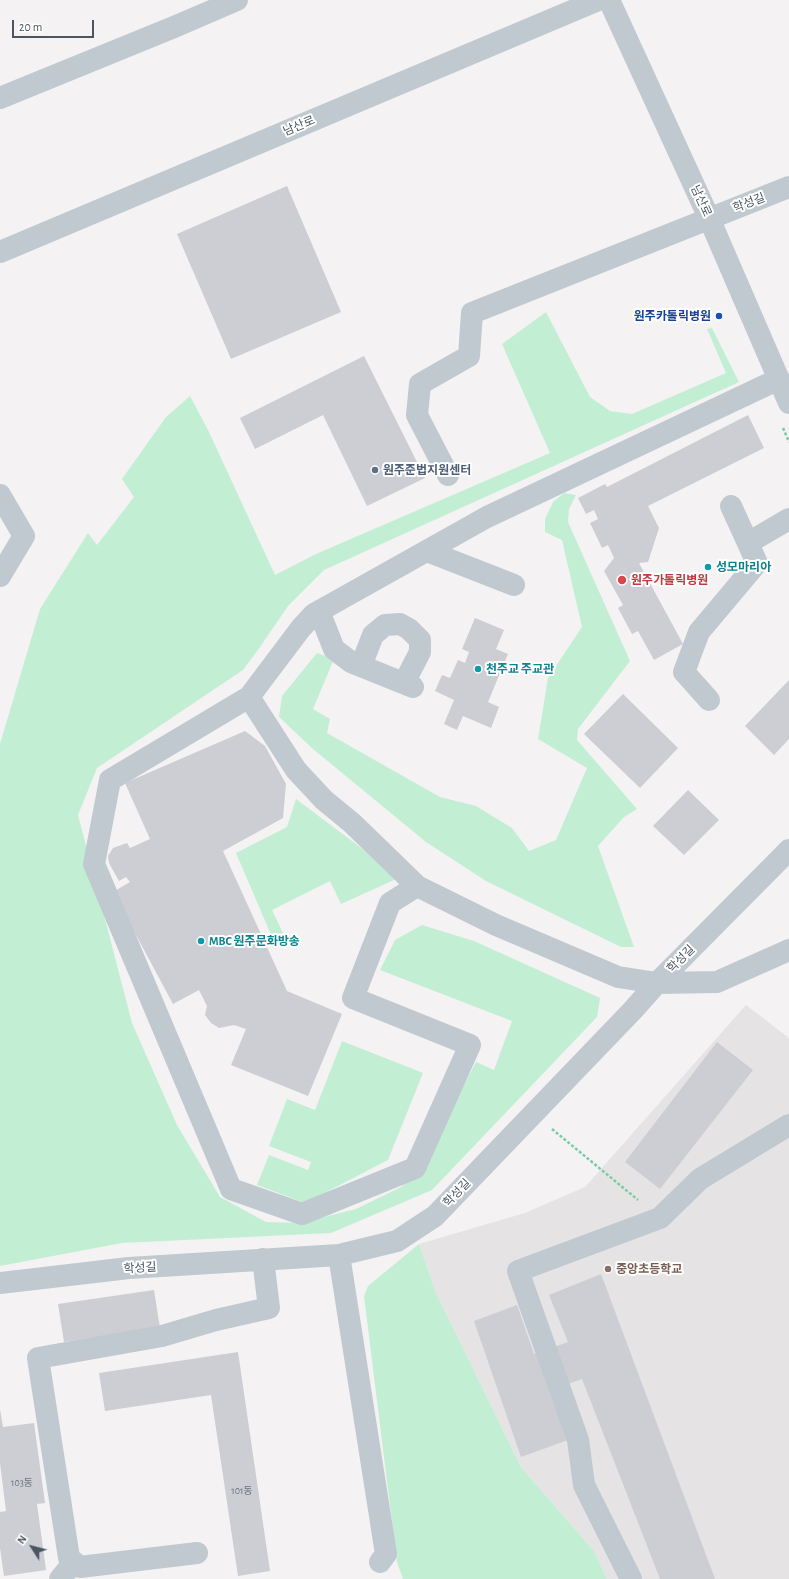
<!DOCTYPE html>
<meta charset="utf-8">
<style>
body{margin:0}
#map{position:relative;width:789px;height:1579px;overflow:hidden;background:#f4f2f2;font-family:"Alegreya Sans",sans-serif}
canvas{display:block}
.north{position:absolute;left:12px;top:1527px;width:40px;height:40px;-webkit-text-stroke:3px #fff;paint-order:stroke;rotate:306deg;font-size:11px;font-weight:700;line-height:16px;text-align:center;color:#49555f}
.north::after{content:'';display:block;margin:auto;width:14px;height:18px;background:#49555f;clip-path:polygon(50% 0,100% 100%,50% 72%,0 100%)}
.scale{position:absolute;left:12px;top:20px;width:82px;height:18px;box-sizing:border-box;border:2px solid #49555f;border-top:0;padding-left:5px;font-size:12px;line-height:14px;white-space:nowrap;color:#49555f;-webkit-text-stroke:3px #fff;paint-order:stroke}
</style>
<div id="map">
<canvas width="789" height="1579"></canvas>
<div class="north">N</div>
<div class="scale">20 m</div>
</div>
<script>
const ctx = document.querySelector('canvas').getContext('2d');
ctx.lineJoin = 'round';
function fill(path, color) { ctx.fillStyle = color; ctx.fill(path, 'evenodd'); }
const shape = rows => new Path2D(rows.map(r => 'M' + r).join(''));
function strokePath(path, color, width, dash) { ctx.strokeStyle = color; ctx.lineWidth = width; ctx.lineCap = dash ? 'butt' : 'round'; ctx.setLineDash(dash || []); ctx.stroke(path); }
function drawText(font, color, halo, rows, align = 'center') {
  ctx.font = font + ' "Alegreya Sans","Noto Sans KR",sans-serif'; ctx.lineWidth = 4; ctx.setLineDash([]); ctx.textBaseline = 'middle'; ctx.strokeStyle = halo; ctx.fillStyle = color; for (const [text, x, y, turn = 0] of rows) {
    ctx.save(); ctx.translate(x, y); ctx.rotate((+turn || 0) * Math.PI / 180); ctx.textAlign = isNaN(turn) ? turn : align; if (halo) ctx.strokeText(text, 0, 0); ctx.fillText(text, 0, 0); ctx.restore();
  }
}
const education = shape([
 [746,1005,789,1038,789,1579,607,1579,594,1551,521,1467,436,1293,419,1244,525,1213,585,1187]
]);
const green = shape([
 [546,312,590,397,610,411,632,414,726,373,707,329,712,328,739,382,324,570,288,606,260,647,243,670,97,768,78,815,132,1023,177,1125,220,1197,266,1222,300,1223,356,1209,401,1187,416,1175,476,1062,494,1070,512,1021,380,970,395,940,422,925,474,941,600,998,597,1017,432,1190,331,1233,122,1243,0,1266,0,744,40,609,88,533,97,545,134,497,122,479,166,417,190,396,209,432,275,575,316,554,550,453,502,344],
 [564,493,576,495,569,509,568,522,630,661,578,729,577,740,637,809,624,817,598,846,634,947,621,947,486,881,426,842,313,749,279,717,282,696,317,653,334,659,313,709,330,719,327,733,440,797,476,806,512,828,529,851,556,840,587,768,538,739,548,678,582,627,562,540,545,532,545,519,553,502],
 [296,799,396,874,394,880,341,904,330,881,272,910,283,933,272,937,236,853,287,827],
 [342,1041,423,1073,388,1160,305,1203,257,1185,269,1155,308,1170,311,1162,269,1146,287,1099,315,1110],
 [419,1244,436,1293,521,1467,594,1551,607,1579,403,1579,397,1562,364,1296,368,1286]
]);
const building = shape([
 [287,186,341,312,231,359,177,234],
 [364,356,425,478,367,506,323,415,255,449,240,418],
 [748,415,764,448,648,506,659,528,648,562,639,563,683,644,654,660,638,631,632,634,618,608,623,605,604,571,614,558,608,545,602,548,590,523,598,519,594,510,586,514,578,498,605,484,607,487],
 [475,618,504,630,496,649,508,654,488,702,499,707,491,728,463,716,457,730,444,724,454,700,435,691,442,675,450,678,458,660,465,663,469,652,462,649],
 [789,680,789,739,774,755,745,726],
 [623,694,678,748,640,788,584,734],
 [245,731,265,746,286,784,283,818,223,851,287,991,342,1014,308,1096,231,1065,246,1029,234,1025,219,1028,211,1023,205,1015,207,1006,199,990,173,1004,113,892,130,882,126,877,119,881,109,863,108,856,113,848,127,843,130,848,150,839,125,783],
 [688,790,719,820,684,855,653,826],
 [717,1042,753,1070,660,1189,625,1162],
 [601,1274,715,1579,660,1579,582,1379,551,1390,568,1440,521,1457,474,1321,517,1305,534,1354,568,1342,549,1295],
 [154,1290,160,1328,64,1342,58,1304],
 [238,1352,270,1571,238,1576,211,1395,105,1411,99,1373],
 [0,1409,3,1427,34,1423,45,1503,37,1504,46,1570,4,1576,0,1548,0,1512,6,1511,0,1463]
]);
const path = shape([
 [783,428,789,442],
 [552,1129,638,1200]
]);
const minor = shape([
 [609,0,709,218,789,403],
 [0,98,174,27,237,0],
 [0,252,598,0],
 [448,475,417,415,420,384,469,356,472,313,789,187],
 [0,495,24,536,0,576],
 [748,543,789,519],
 [427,551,514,585],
 [319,611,334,649,351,662,413,687],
 [361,666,373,635,385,625,400,624,409,629,420,640,420,652,404,683],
 [249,697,296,770,324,800,352,823,417,886,496,925,618,977,657,983,717,982,789,950],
 [709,700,684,672,699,632,757,563,731,506],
 [417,886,390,903,353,998,470,1045,415,1168,302,1214,231,1189,94,864,110,780,249,697,301,628,314,614,487,517,779,379],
 [339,1255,386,1554,380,1562],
 [0,1283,129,1268,339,1255,397,1241,435,1216,633,1010,657,983,789,850],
 [197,1553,80,1567,69,1558,38,1358,162,1336,216,1320,269,1308,263,1259],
 [60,1579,74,1562],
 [631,1579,584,1485,578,1440,518,1271,660,1218,700,1179,789,1125]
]);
const markers = [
 [719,316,4,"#1a4fb4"],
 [375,470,4,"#5c6f8a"],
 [708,567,4,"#0f9aa8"],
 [622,580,5,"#e0444e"],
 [478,669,4,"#0f9aa8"],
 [201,941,4,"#0f9aa8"],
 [608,1269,4,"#8d6e63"]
];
const numberNames = [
 ["103동",22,1483],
 ["101동",242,1491]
];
const streetNames = [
 ["남산로",299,126,-23],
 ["남산로",701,201,65],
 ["학성길",749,203,-21],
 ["학성길",681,959,-45],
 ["학성길",457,1193,-46],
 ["학성길",140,1268,-4]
];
const transitNames = [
 ["원주카톨릭병원",711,316]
];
const serviceNames = [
 ["원주준법지원센터",383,470]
];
const cultureNames = [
 ["성모마리아",716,567],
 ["천주교 주교관",486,669],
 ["MBC 원주문화방송",209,941]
];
const healthNames = [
 ["원주가톨릭병원",631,580]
];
const educationNames = [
 ["중앙초등학교",616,1269]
];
fill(education, '#e5e3e4');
fill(green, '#c2efd3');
fill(building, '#ccced4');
strokePath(path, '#7acda4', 2.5, [3, 2]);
strokePath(minor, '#c0c9d0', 22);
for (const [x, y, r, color] of markers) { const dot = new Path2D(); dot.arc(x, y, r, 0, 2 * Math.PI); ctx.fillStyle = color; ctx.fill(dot); strokePath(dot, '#fff', 1.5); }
drawText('10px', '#6a737c', null, numberNames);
drawText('12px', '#49555f', '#fff', streetNames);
drawText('bold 12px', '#164399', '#fff', transitNames, 'right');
drawText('bold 12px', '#4e5e75', '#fff', serviceNames, 'left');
drawText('bold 12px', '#0d838f', '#fff', cultureNames, 'left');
drawText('bold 12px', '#be3a42', '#fff', healthNames, 'left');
drawText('bold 12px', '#785e54', '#fff', educationNames, 'left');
</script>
